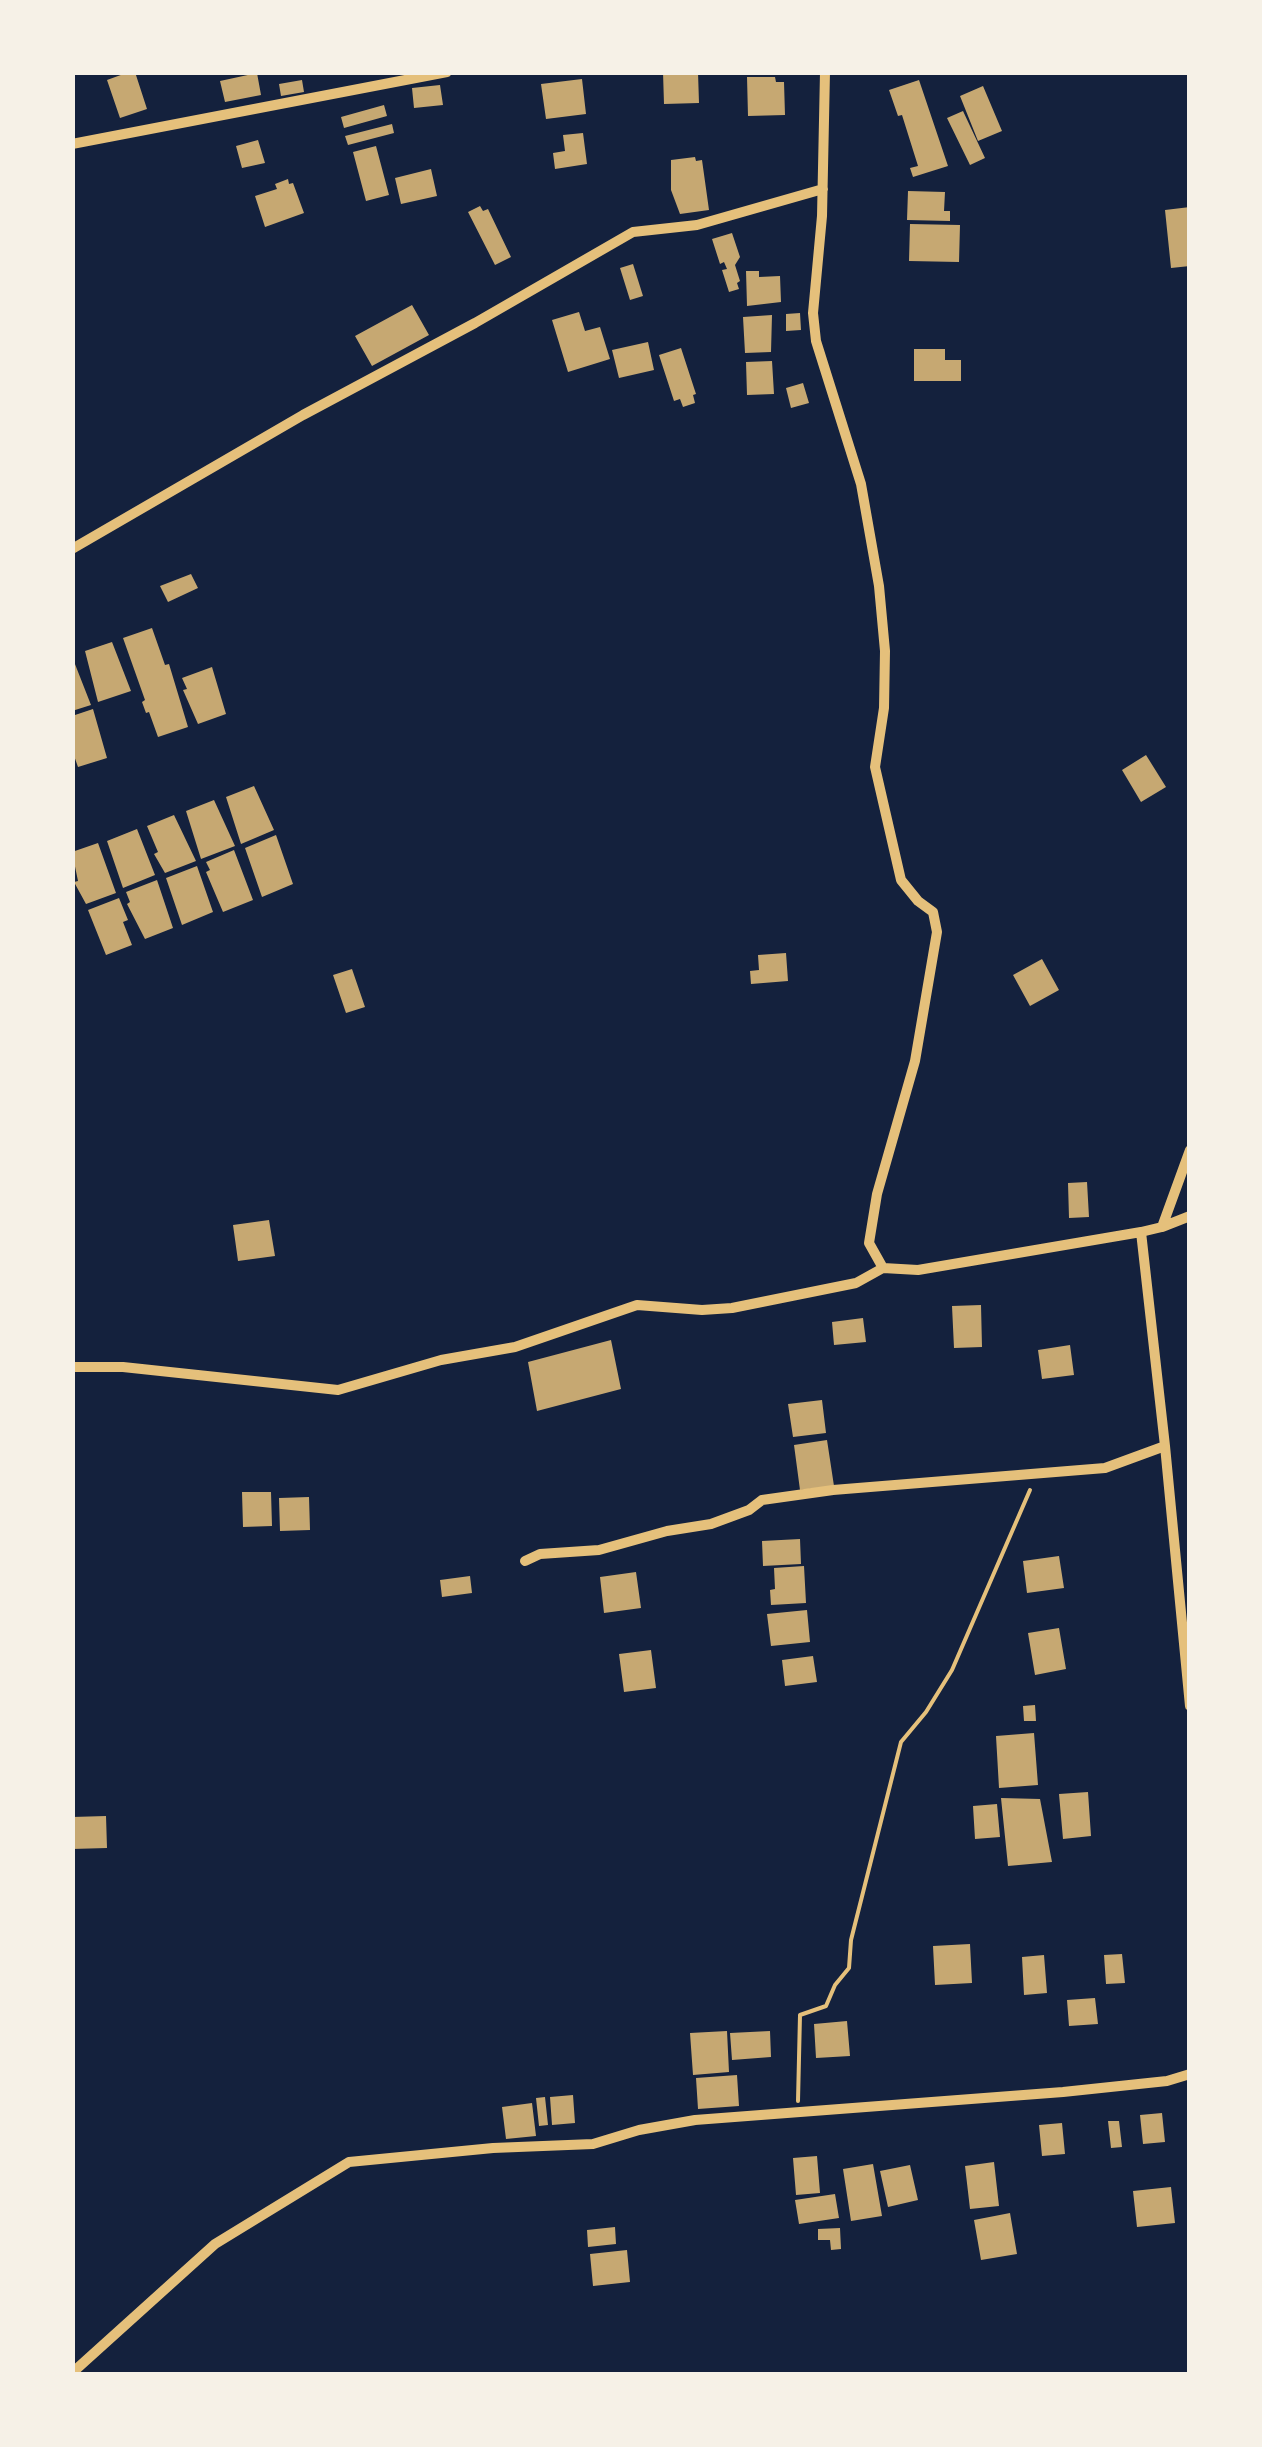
<!DOCTYPE html>
<style>
body{margin:0}
#map{position:relative;width:1262px;height:2447px;overflow:hidden;background:#14213d;font-family:"Noto Serif",serif}
canvas{display:block}
.frame{position:absolute;inset:0;border:75px solid #f6f1e7;pointer-events:none}
</style>
<div id="map">
<canvas width="1262" height="2447"></canvas>
<div class="frame"></div>
</div>
<script>
const ctx = document.querySelector('canvas').getContext('2d');
ctx.lineJoin = 'round';
function fill(path, color) { ctx.fillStyle = color; ctx.fill(path, 'evenodd'); }
const shape = rows => new Path2D(rows.map(r => 'M' + r).join(''));
function strokePath(path, color, width, dash) { ctx.strokeStyle = color; ctx.lineWidth = width; ctx.lineCap = dash ? 'butt' : 'round'; ctx.setLineDash(dash || []); ctx.stroke(path); }
const building = shape([
 [129,72,135,72,147,109,120,118,107,80],
 [663,72,698,72,699,103,664,104],
 [257,73,261,95,225,102,220,81],
 [747,77,775,77,776,82,784,82,785,115,748,116],
 [582,79,586,114,546,119,541,84],
 [302,80,304,92,281,96,279,84],
 [919,80,948,166,913,177,910,168,918,166,902,115,898,116,889,90],
 [440,85,443,105,414,108,412,88],
 [983,86,1002,131,978,141,960,96],
 [384,105,387,116,344,128,341,117],
 [963,111,985,158,970,165,947,118],
 [392,124,394,133,348,145,345,136],
 [583,133,587,164,555,169,553,153,565,151,563,135],
 [258,140,265,163,242,168,236,146],
 [376,146,389,195,366,201,353,152],
 [695,157,696,161,702,160,709,210,680,214,671,190,671,160],
 [431,169,437,196,401,204,395,178],
 [288,179,289,184,293,183,304,213,265,227,255,196,277,189,275,184],
 [908,191,945,192,944,211,950,211,950,221,907,220],
 [480,206,483,211,488,209,511,257,495,265,468,212],
 [1190,207,1190,266,1171,268,1165,210],
 [910,224,960,225,959,262,909,261],
 [732,233,740,257,735,265,740,281,737,283,739,289,729,292,722,270,727,269,724,262,720,264,712,239],
 [633,264,643,296,630,300,620,268],
 [746,271,759,271,759,277,780,276,781,302,747,306],
 [412,305,429,335,372,366,355,336],
 [579,312,585,331,600,327,610,359,568,372,552,320],
 [800,313,801,330,786,331,786,314],
 [772,315,771,352,745,353,743,317],
 [648,342,654,370,619,378,612,350],
 [681,348,696,394,693,395,695,403,683,407,680,399,674,401,659,355],
 [914,349,945,349,945,360,961,360,961,381,914,381],
 [772,361,774,394,747,395,746,362],
 [803,383,809,403,791,408,786,388],
 [191,574,198,588,168,602,160,586],
 [152,628,165,665,169,664,188,727,158,737,149,712,146,713,142,702,145,700,123,638],
 [112,642,131,691,98,702,85,651],
 [73,659,91,705,72,711,72,659],
 [212,667,226,714,198,724,183,690,187,689,182,678],
 [93,709,107,758,78,767,72,750,72,716],
 [1146,755,1166,787,1141,802,1122,770],
 [254,786,274,830,241,844,226,797],
 [214,800,235,846,201,859,186,811],
 [174,815,196,861,165,873,154,854,158,852,147,826],
 [137,829,155,875,123,888,107,841],
 [276,835,293,884,262,897,245,848],
 [98,843,116,893,86,904,74,882,78,881,72,852],
 [234,850,253,900,223,912,206,872,210,870,206,862],
 [197,866,213,912,182,925,166,878],
 [157,880,173,928,145,939,127,904,130,902,126,892],
 [119,898,128,920,123,922,132,945,106,955,88,910],
 [786,953,788,981,751,984,750,971,759,970,758,955],
 [1042,959,1059,990,1030,1006,1013,975],
 [352,969,365,1007,346,1013,333,975],
 [1087,1182,1089,1217,1069,1218,1068,1183],
 [269,1220,275,1256,238,1261,233,1225],
 [981,1305,982,1347,954,1348,952,1306],
 [863,1318,866,1342,834,1345,832,1322],
 [611,1340,621,1389,537,1411,528,1362],
 [1070,1345,1074,1375,1042,1379,1038,1350],
 [822,1400,826,1433,793,1437,788,1404],
 [827,1440,834,1486,800,1490,794,1445],
 [242,1492,271,1492,272,1526,243,1527],
 [309,1497,310,1530,280,1531,279,1498],
 [800,1539,801,1564,763,1566,762,1541],
 [1059,1556,1064,1588,1027,1593,1023,1561],
 [804,1566,806,1603,771,1605,770,1590,775,1589,774,1568],
 [636,1572,641,1608,604,1613,600,1577],
 [470,1576,472,1593,442,1597,440,1580],
 [807,1610,810,1642,771,1646,767,1614],
 [1059,1628,1066,1669,1035,1675,1028,1633],
 [651,1650,656,1688,624,1692,619,1654],
 [813,1656,817,1682,785,1686,782,1660],
 [1035,1705,1036,1721,1024,1721,1023,1706],
 [1034,1733,1038,1785,999,1788,996,1736],
 [1088,1792,1091,1836,1063,1839,1059,1794],
 [1001,1798,1040,1799,1052,1862,1008,1866],
 [997,1804,1000,1837,975,1839,973,1806],
 [106,1816,107,1848,72,1849,72,1817],
 [970,1944,972,1983,935,1985,933,1946],
 [1122,1954,1125,1983,1106,1984,1104,1955],
 [1044,1955,1047,1993,1024,1995,1022,1957],
 [1095,1998,1098,2024,1069,2026,1067,2000],
 [847,2021,850,2056,816,2058,814,2024],
 [727,2031,729,2072,693,2075,690,2033],
 [770,2031,771,2057,732,2060,730,2033],
 [737,2075,739,2106,698,2109,696,2078],
 [573,2095,575,2123,552,2125,550,2097],
 [545,2097,548,2125,539,2126,536,2098],
 [532,2103,536,2136,506,2139,502,2107],
 [1162,2113,1165,2142,1143,2144,1140,2115],
 [1108,2121,1119,2121,1122,2147,1111,2148],
 [1062,2123,1065,2154,1042,2156,1039,2125],
 [817,2156,820,2193,796,2195,793,2158],
 [994,2162,999,2206,970,2209,965,2166],
 [873,2164,882,2216,851,2221,843,2169],
 [910,2165,918,2200,888,2207,880,2171],
 [1171,2187,1175,2223,1137,2227,1133,2191],
 [835,2194,839,2218,799,2224,795,2200],
 [1010,2213,1017,2254,981,2260,974,2220],
 [615,2227,616,2244,588,2247,587,2230],
 [840,2228,841,2249,831,2250,830,2240,818,2240,818,2229],
 [627,2250,630,2282,593,2286,590,2254]
]);
const path = shape([
 [798,2101,800,2015,826,2006,835,1985,849,1968,851,1940,901,1742,926,1712,952,1670,1030,1490]
]);
const minor = shape([
 [825,72,822,216,813,313,816,341,861,484,879,586,885,651,884,708,875,767,901,880,918,901,933,912,937,932,915,1061,877,1194,869,1243,883,1268,918,1270,1141,1232],
 [72,144,447,72],
 [72,549,303,415,475,323,633,232,697,225,823,189],
 [1162,1227,1190,1216],
 [72,1367,123,1367,338,1390,441,1360,515,1347,637,1305,702,1310,732,1308,856,1283,883,1268],
 [1165,1446,1141,1232,1162,1227,1190,1150],
 [525,1561,540,1554,599,1550,667,1531,711,1524,749,1510,762,1500,833,1490,1105,1468,1165,1446,1190,1706],
 [72,2373,215,2244,349,2162,493,2148,593,2144,639,2130,695,2120,1063,2092,1167,2081,1190,2074]
]);
fill(building, '#c6a872');
strokePath(path, '#e5c07b', 4);
strokePath(minor, '#e5c07b', 10);
</script>
